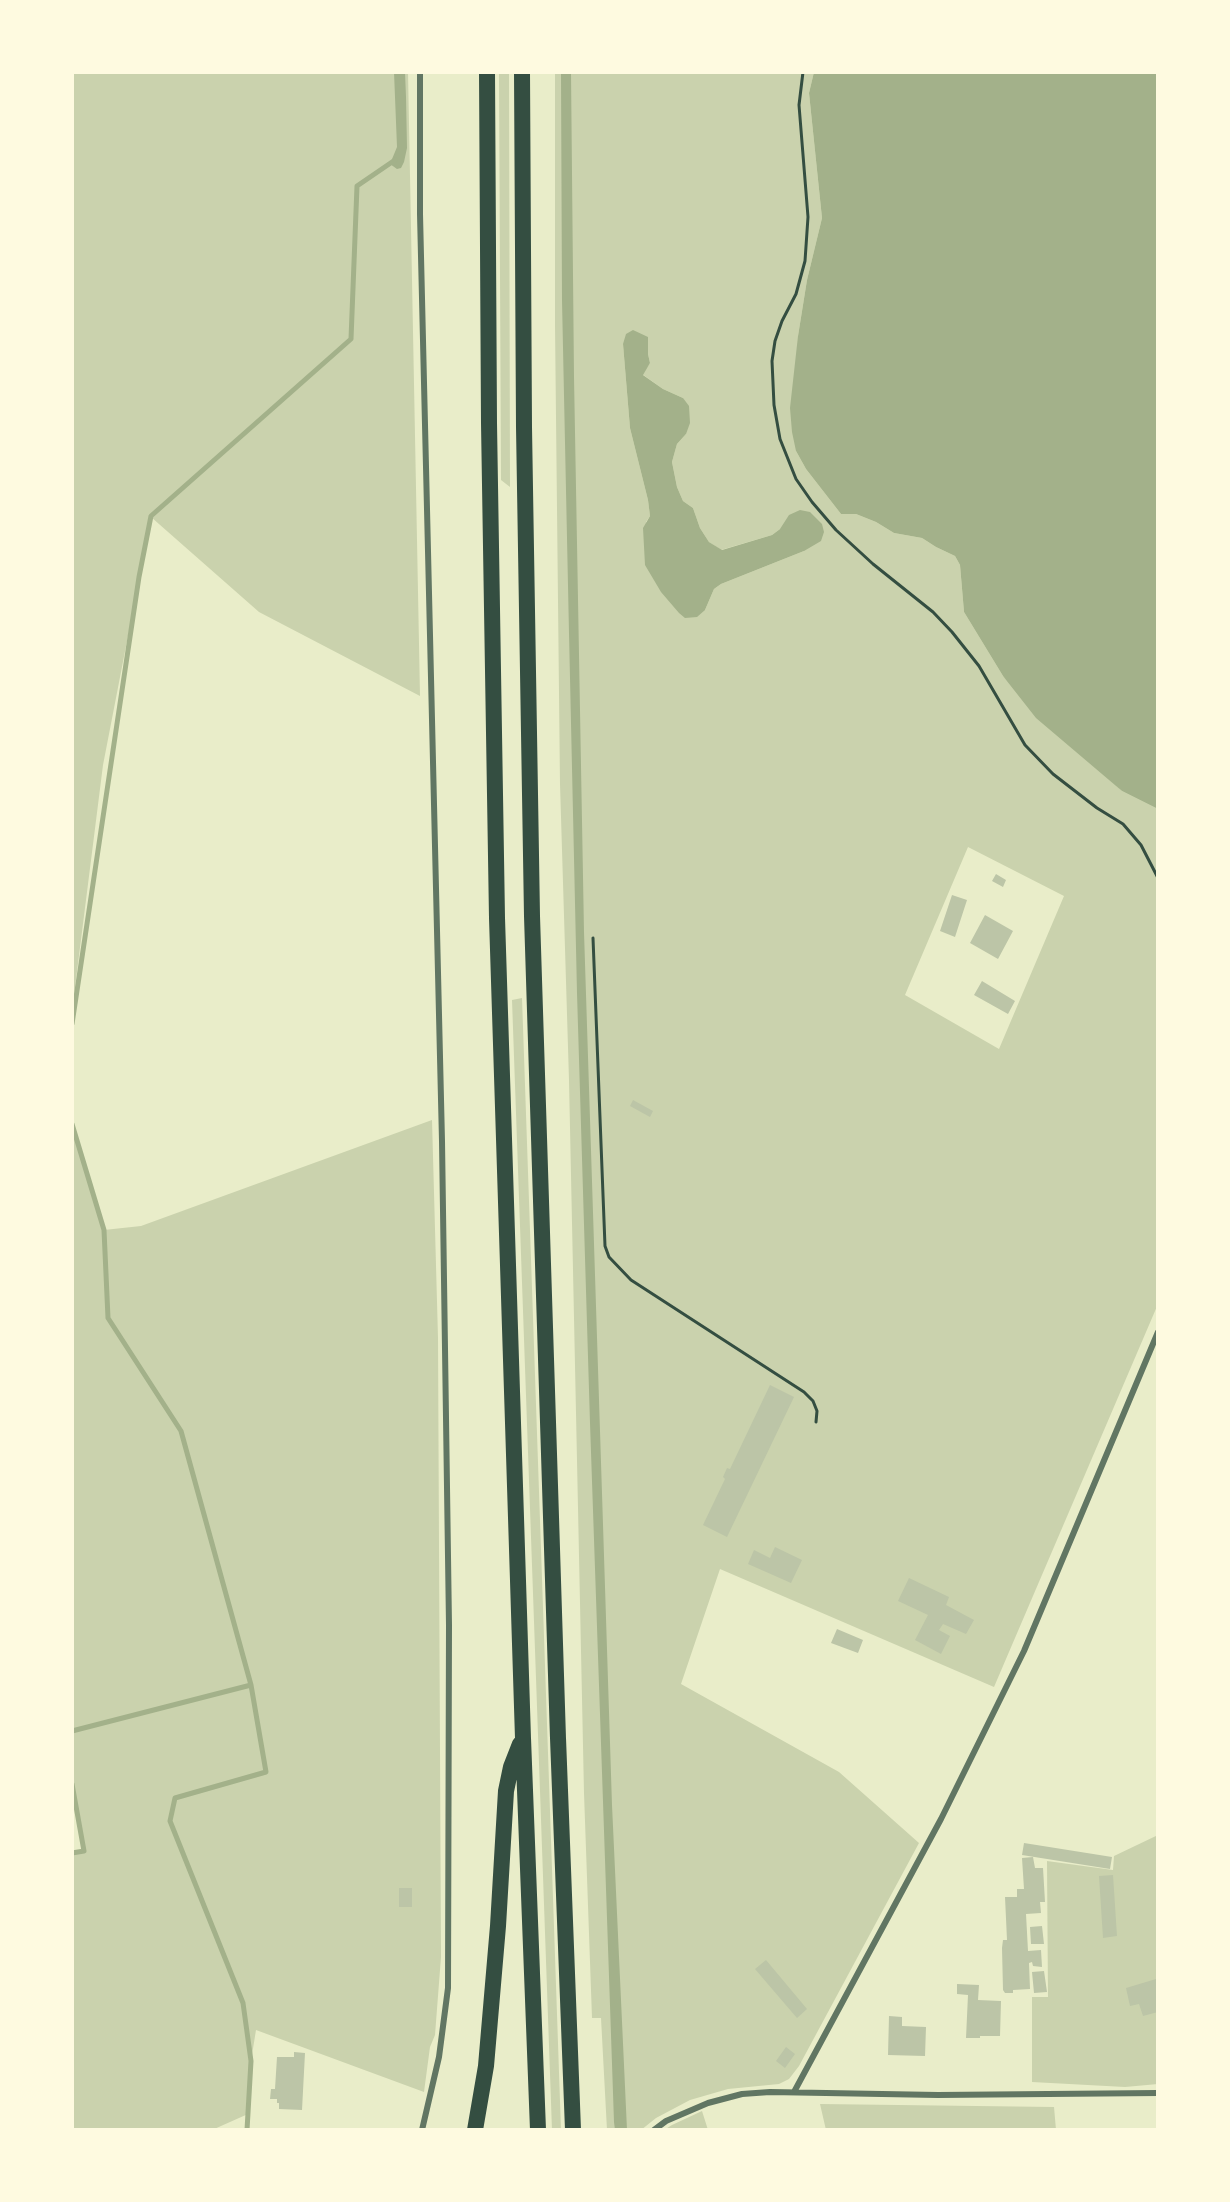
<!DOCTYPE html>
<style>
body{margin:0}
#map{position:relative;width:1230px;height:2202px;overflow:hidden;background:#e9edc9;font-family:"PT Sans",sans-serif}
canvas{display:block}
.frame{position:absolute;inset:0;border:74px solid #fefae0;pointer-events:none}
</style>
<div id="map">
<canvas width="1230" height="2202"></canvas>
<div class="frame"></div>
</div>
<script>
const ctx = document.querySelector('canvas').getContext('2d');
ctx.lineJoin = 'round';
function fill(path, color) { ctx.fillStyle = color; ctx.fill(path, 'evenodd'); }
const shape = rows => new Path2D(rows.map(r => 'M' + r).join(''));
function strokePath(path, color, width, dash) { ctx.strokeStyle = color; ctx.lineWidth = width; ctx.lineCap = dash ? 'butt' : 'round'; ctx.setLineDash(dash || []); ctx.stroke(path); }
const green = shape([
 [72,72,408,72,420,696,259,612,151,517,103,765,72,1011],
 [499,72,509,72,510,487,501,480],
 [555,72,814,72,809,93,822,218,807,280,798,336,796,451,806,469,841,514,856,514,876,522,894,533,922,538,936,547,955,556,960,565,964,612,1003,676,1122,791,1158,809,1158,1304,994,1687,720,1569,681,1684,839,1772,919,1843,799,2066,789,2079,779,2084,728,2089,690,2100,656,2118,641,2130,607,2130,601,2018,592,2018,584,1793,569,1080,560,784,555,325],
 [648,337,648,354,650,363,642,374,663,389,683,398,686,434,677,444,672,462,677,487,683,501,693,508,700,528,709,542,721,550,772,535,780,529,804,551,721,584,714,589,705,610,646,522,650,516,648,500,630,428,623,344],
 [968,847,1064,896,999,1049,905,995],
 [522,998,561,2130,552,2130,512,1000],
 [432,1120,438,1338,441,1957,435,2035,430,2047,424,2092,256,2030,251,2061,248,2114,212,2130,72,2130,72,1853,84,1850,72,1784,72,1124,104,1230,141,1226],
 [1158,1835,1158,2084,1125,2087,1032,2082,1032,1997,1048,1997,1047,1861,1113,1870,1114,1856],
 [820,2104,1054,2107,1056,2130,826,2130],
 [702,2111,708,2130,664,2130,672,2125]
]);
const water = shape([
 [394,72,405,72,406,97,407,148,404,162,401,168,397,169,390,164,397,147],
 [561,72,571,72,574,377,584,932,612,1805,627,2130,615,2130,614,2122,590,1423,577,993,569,633,562,300],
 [814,72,1158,72,1158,809,1122,791,1036,718,1003,676,964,612,960,565,955,556,936,547,922,538,894,533,876,522,856,514,841,514,806,469,796,451,792,432,790,408,798,336,807,280,822,218,809,93],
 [633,330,648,337,648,354,650,363,643,375,663,389,683,398,689,406,690,423,686,434,677,444,672,462,677,487,683,501,693,508,700,528,709,542,722,550,772,535,780,529,789,515,800,510,810,512,822,524,824,532,821,541,804,551,721,584,714,589,705,610,697,617,685,618,679,613,661,592,645,565,643,528,650,516,648,500,630,428,623,344,626,334]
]);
const stream = shape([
 [72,1024,139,577,151,516,351,339,357,186,395,160],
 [72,1124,104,1230,108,1318,181,1431,251,1685,266,1772,175,1798,170,1821,243,2003,251,2061,247,2130],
 [72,1731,251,1685],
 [72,1784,84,1851,72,1853]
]);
const building = shape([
 [996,874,1006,880,1003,887,992,881],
 [952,895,967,900,955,937,940,931],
 [985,915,1013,931,998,959,970,943],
 [982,981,1015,1001,1008,1014,974,995],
 [633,1100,653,1111,650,1117,630,1106],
 [770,1385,794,1397,727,1537,703,1525,725,1479,723,1477,727,1468,730,1469],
 [775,1547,802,1560,791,1583,748,1564,754,1550,770,1558],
 [909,1578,949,1597,946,1605,974,1620,966,1634,943,1624,939,1630,950,1636,941,1654,915,1640,928,1615,898,1601],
 [837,1629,863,1640,858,1653,831,1643],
 [1024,1843,1112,1857,1110,1869,1022,1855],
 [1033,1857,1035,1868,1043,1868,1045,1902,1040,1902,1041,1913,1026,1914,1028,1951,1041,1950,1042,1967,1033,1966,1032,1962,1029,1963,1030,1989,1013,1990,1013,1993,1005,1993,1003,1990,1002,1948,1003,1940,1007,1940,1005,1897,1017,1897,1017,1889,1024,1889,1022,1858],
 [1113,1875,1117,1936,1103,1938,1099,1876],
 [399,1888,412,1888,412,1907,399,1907],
 [1042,1926,1044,1944,1031,1944,1030,1927],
 [766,1960,807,2009,797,2018,755,1969],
 [1044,1971,1047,1992,1034,1993,1032,1972],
 [1156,1979,1158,2012,1143,2016,1139,2004,1130,2006,1126,1988],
 [957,1984,979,1985,978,2000,1001,2001,1000,2036,980,2036,980,2038,966,2038,968,1995,957,1994],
 [889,2016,902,2017,902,2026,926,2027,925,2056,888,2055],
 [786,2047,795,2054,785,2068,776,2061],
 [294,2052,305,2053,302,2110,279,2109,279,2103,277,2103,277,2099,270,2099,271,2089,275,2089,277,2057,294,2057]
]);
const path = shape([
 [803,72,799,105,808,217,805,261,796,294,782,321,775,341,772,361,774,405,780,439,796,479,812,502,836,530,873,564,933,612,952,632,979,666,1025,745,1053,774,1097,808,1123,824,1141,845,1158,878],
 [593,938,605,1246,609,1257,631,1280,804,1392,813,1401,817,1411,816,1422]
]);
const minor = shape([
 [420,72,420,214,442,1141,449,1625,448,1988,439,2057,422,2130],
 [794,2092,941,1819,1024,1651,1158,1332],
 [654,2130,666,2121,708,2103,742,2094,770,2092,938,2095,1158,2093]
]);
const motorway = shape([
 [487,72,489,423,497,918,523,1738,538,2130],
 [522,72,524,427,532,916,558,1738,573,2130],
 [475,2130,486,2066,498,1926,506,1791,511,1767,520,1744]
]);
fill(green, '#cad2ad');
fill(water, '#a3b18a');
strokePath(stream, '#a3b18a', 5);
fill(building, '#bcc5a7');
strokePath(path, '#344e41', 3);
strokePath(minor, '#617663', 6);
strokePath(motorway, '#344e41', 16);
</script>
